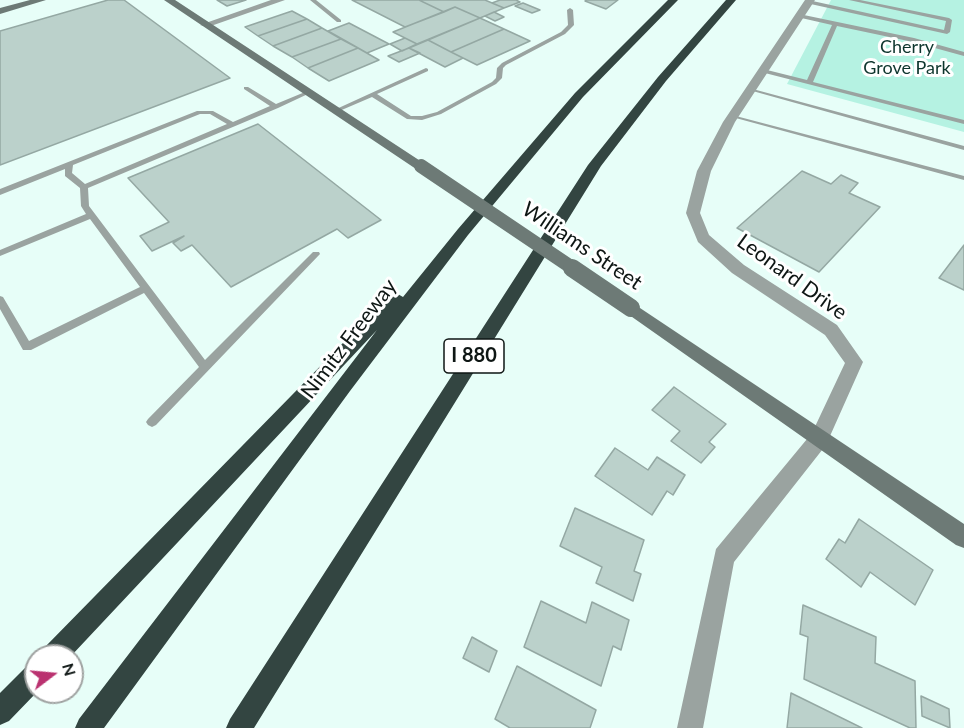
<!DOCTYPE html>
<style>
body{margin:0}
#map{position:relative;width:964px;height:728px;overflow:hidden;background:#e7fef8;font-family:Lato,sans-serif}
canvas{display:block}
.north{position:absolute;left:24px;top:644px;width:60px;height:60px;box-sizing:border-box;background:#fff;border:2px solid #9fa2a1;border-radius:50%;rotate:74deg;font-size:16px;font-weight:700;line-height:24px;text-align:center;color:#0e1614}
.north::after{content:'';display:block;margin:auto;width:21px;height:27px;background:#ba3270;clip-path:polygon(50% 0,100% 100%,50% 72%,0 100%)}
</style>
<div id="map">
<canvas width="964" height="728"></canvas>
<div class="north">N</div>
</div>
<script>
const ctx = document.querySelector('canvas').getContext('2d');
ctx.lineJoin = 'round';
function fill(path, color) { ctx.fillStyle = color; ctx.fill(path, 'evenodd'); }
const shape = rows => new Path2D(rows.map(r => 'M' + r).join(''));
function strokePath(path, color, width, dash) { ctx.strokeStyle = color; ctx.lineWidth = width; ctx.lineCap = dash ? 'butt' : 'round'; ctx.setLineDash(dash || []); ctx.stroke(path); }
function drawText(font, color, halo, rows, align = 'center') {
  ctx.font = font + ' Lato,sans-serif'; ctx.lineWidth = 6; ctx.setLineDash([]); ctx.textBaseline = 'middle'; ctx.strokeStyle = halo; ctx.fillStyle = color; for (const [text, x, y, turn = 0] of rows) {
    ctx.save(); ctx.translate(x, y); ctx.rotate((+turn || 0) * Math.PI / 180); ctx.textAlign = isNaN(turn) ? turn : align; if (halo) ctx.strokeText(text, 0, 0); ctx.fillText(text, 0, 0); ctx.restore();
  }
}
const green = shape([
 [831,0,964,0,964,132,787,84]
]);
const building = shape([
 [108,0,124,0,230,78,0,165,0,31,108,0],
 [217,0,246,0,227,6,217,0],
 [352,0,419,0,444,12,405,27,352,0],
 [419,0,485,0,504,8,480,18,455,7,444,12,419,0],
 [500,0,516,0,520,2,504,8,492,3,500,0],
 [587,0,618,0,606,9,585,1,587,0],
 [523,3,540,10,532,13,515,6,523,3],
 [455,7,480,18,417,44,393,32,455,7],
 [292,11,307,19,258,36,245,27,292,11],
 [494,12,504,17,495,21,485,16,494,12],
 [480,18,504,29,451,52,428,40,480,18],
 [307,19,322,28,273,46,258,36,307,19],
 [349,23,389,44,367,53,328,31,349,23],
 [322,28,341,39,292,57,273,46,322,28],
 [504,29,530,41,477,65,451,52,504,29],
 [405,38,417,44,402,51,390,44,405,38],
 [341,39,358,48,308,68,292,57,341,39],
 [428,40,451,52,463,58,445,67,409,48,428,40],
 [358,48,379,60,329,81,308,68,358,48],
 [409,48,420,53,399,62,388,56,409,48],
 [258,124,381,220,348,238,337,229,231,287,192,245,181,251,173,243,184,236,152,251,140,236,169,222,128,178,258,124],
 [802,171,831,184,841,175,858,183,849,193,880,207,819,272,737,228,802,171],
 [964,245,964,290,939,278,964,245],
 [674,387,726,424,709,442,715,447,701,463,671,441,680,431,652,410,674,387],
 [615,448,648,470,657,457,685,475,673,495,667,491,652,515,595,476,615,448],
 [575,508,644,540,634,571,641,574,633,601,596,583,602,567,560,546,575,508],
 [859,519,933,570,915,605,870,572,861,587,826,559,839,539,845,543,859,519],
 [541,601,586,623,592,602,629,620,621,650,613,646,601,686,524,647,541,601],
 [803,605,876,637,875,663,915,681,916,728,910,728,804,679,808,637,800,634,803,605],
 [472,637,497,651,489,672,463,658,472,637],
 [517,666,596,710,590,728,510,728,495,719,517,666],
 [791,693,862,728,787,728,791,693],
 [921,696,949,709,950,728,922,716,921,696]
]);
const lane = shape([
 [310,0,316,0,341,20,341,22,337,22,310,0],
 [808,0,944,30,946,21,849,0,860,0,949,18,952,20,950,32,947,34,806,3,808,0],
 [570,8,573,10,574,25,565,34,506,65,503,68,502,78,496,84,441,114,422,120,407,119,372,97,337,112,332,111,426,68,428,69,428,71,377,94,411,116,422,116,437,112,492,82,496,78,497,68,502,63,561,32,568,25,567,10,570,8],
 [799,14,914,38,964,52,964,56,913,42,837,26,813,82,964,120,964,124,761,72,760,71,763,69,807,80,832,25,797,17,796,16,799,14],
 [244,87,248,87,276,104,305,92,310,93,278,108,88,188,89,206,205,360,313,252,319,252,320,254,156,425,152,427,148,425,146,422,148,419,199,367,144,293,31,350,23,350,0,309,0,296,3,297,29,341,140,287,90,219,0,256,0,250,86,214,81,206,80,188,65,176,65,169,0,195,0,189,197,111,213,111,233,122,270,106,244,89,244,87],
 [200,114,210,114,227,124,85,184,72,173,73,165,200,114],
 [749,88,964,146,964,150,749,90,749,88],
 [732,115,964,176,964,180,732,117,732,115]
]);
const street = shape([
 [271,0,285,0,208,27,200,25,271,0],
 [805,0,815,0,735,122,711,171,700,213,709,235,744,265,837,325,863,362,826,445,734,562,703,728,677,728,716,549,812,433,845,363,825,335,732,273,698,242,686,213,697,171,723,122,805,0]
]);
const secondary = shape([
 [30,0,46,0,0,14,0,8,30,0],
 [164,0,175,0,428,166,421,170,416,169,164,0],
 [631,302,964,524,964,548,956,545,625,312,623,308,625,304,631,302]
]);
const highway = shape([
 [668,0,678,0,583,97,468,235,350,391,104,728,75,728,79,719,377,330,71,656,41,656,45,647,390,295,396,293,403,297,458,229,575,93,668,0],
 [726,0,736,0,666,81,601,166,254,728,226,728,230,719,588,165,658,77,726,0],
 [36,662,37,692,9,721,0,725,0,693,27,666,36,662]
]);
const secondaryBridgeFar1 = shape([
 [421,166,574,269]
]);
const secondaryBridge = shape([
 [572,268,631,308]
]);
const farParknames = [
 ["Cherry",907,47],
 ["Grove Park",907,68]
];
const shields = [
 [474,356,60]
];
const shieldNames = [
 ["I 880",474,356]
];
const streetNames = [
 ["Williams Street",582,246,34],
 ["Leonard Drive",792,277,36],
 ["Nimitz Freeway",349,339,-53]
];
fill(green, '#b5f2e2');
fill(building, '#bbd1cb');
strokePath(building, '#94a8a3', 1.5);
fill(lane, '#9aa3a0');
fill(street, '#9aa3a0');
fill(secondary, '#6d7a76');
fill(highway, '#334541');
strokePath(secondaryBridgeFar1, '#6d7a76', 14);
strokePath(secondaryBridge, '#6d7a76', 18);
drawText('18px', '#0d352d', '#fff', farParknames);
for (const [x, y, w] of shields) { const box = new Path2D(); box.roundRect(x - w / 2, y - 17, w, 34, 4.5); ctx.fillStyle = '#fff'; ctx.fill(box); strokePath(box, '#0e1614', 1.5); }
drawText('bold 20px', '#0e1614', null, shieldNames);
drawText('21px', '#0e1614', '#fff', streetNames);
</script>
